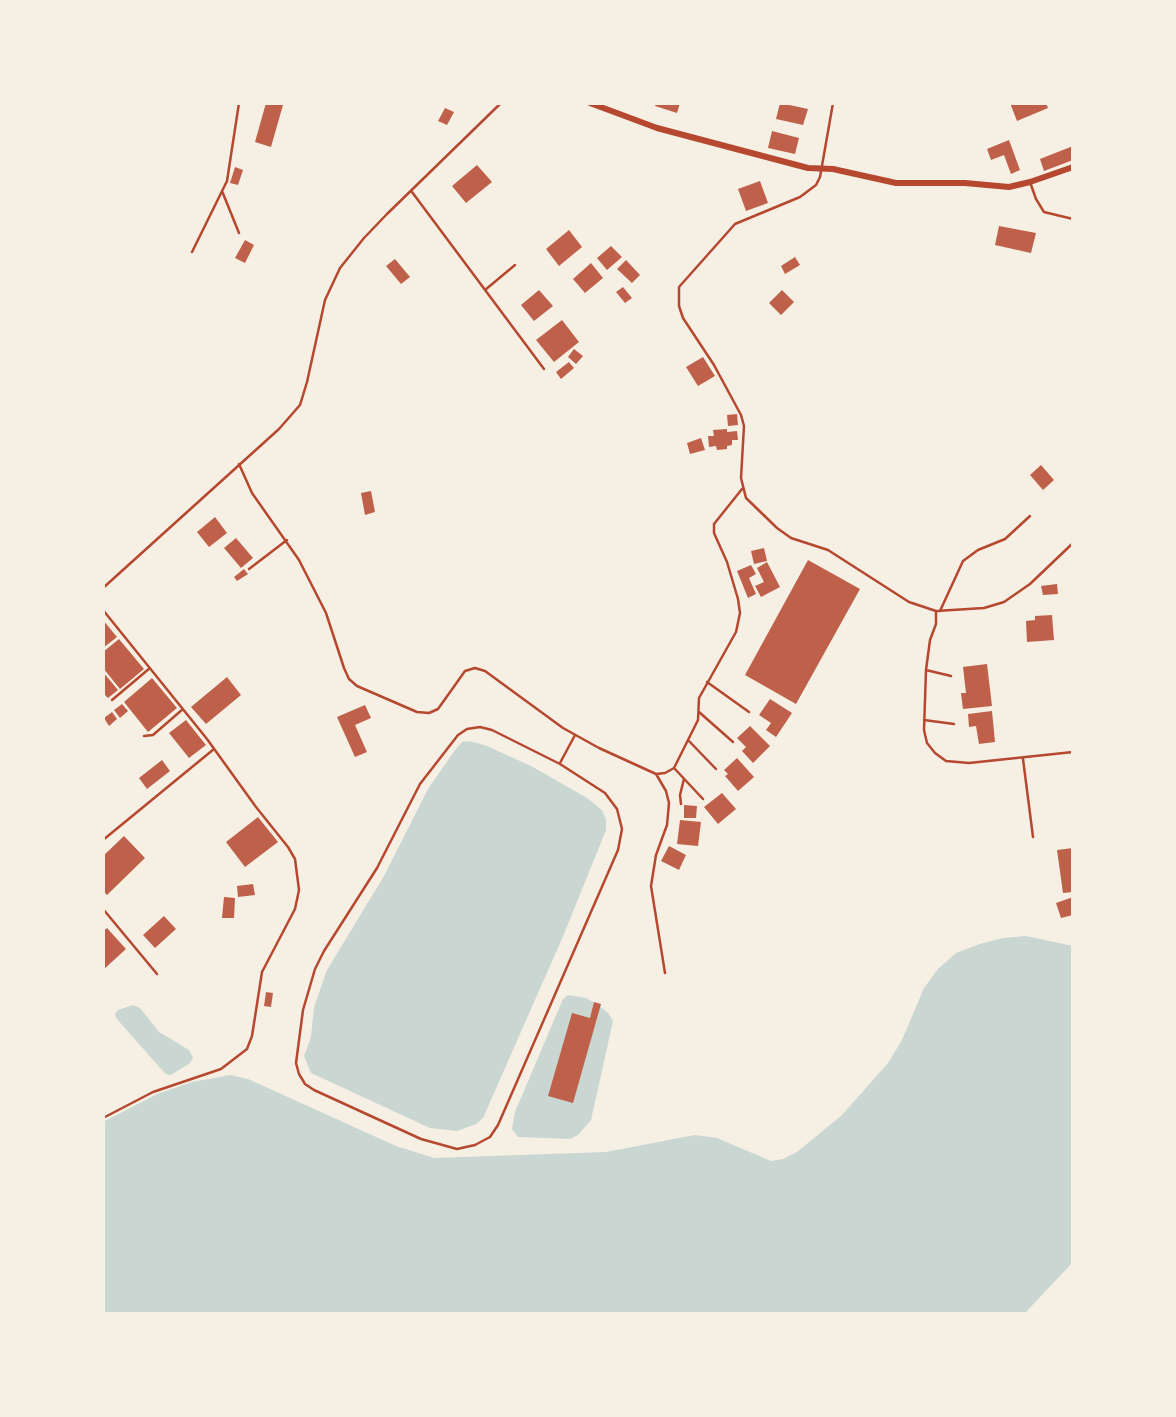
<!DOCTYPE html>
<style>
body{margin:0}
#map{position:relative;width:1176px;height:1417px;overflow:hidden;background:#f6efe4;font-family:Bitter,serif}
canvas{display:block}
.frame{position:absolute;inset:0;border:105px solid #f6efe4;pointer-events:none}
</style>
<div id="map">
<canvas width="1176" height="1417"></canvas>
<div class="frame"></div>
</div>
<script>
const ctx = document.querySelector('canvas').getContext('2d');
ctx.lineJoin = 'round';
function fill(path, color) { ctx.fillStyle = color; ctx.fill(path, 'evenodd'); }
const shape = rows => new Path2D(rows.map(r => 'M' + r).join(''));
function strokePath(path, color, width, dash) { ctx.strokeStyle = color; ctx.lineWidth = width; ctx.lineCap = dash ? 'butt' : 'round'; ctx.setLineDash(dash || []); ctx.stroke(path); }
const water = shape([
 [470,741,487,746,531,766,587,798,602,810,606,820,606,830,564,934,483,1118,476,1124,457,1131,430,1128,311,1073,304,1056,311,1037,314,1007,327,970,384,876,428,789,455,750,462,742],
 [1026,936,1073,946,1073,1262,1024,1314,103,1314,103,1122,157,1094,192,1082,230,1075,248,1079,396,1146,434,1158,606,1152,695,1135,717,1138,771,1161,783,1159,797,1152,842,1115,888,1063,902,1040,924,988,938,969,956,953,980,944,1003,938],
 [568,995,586,998,597,1004,608,1013,613,1021,591,1120,578,1135,570,1139,518,1137,512,1129,515,1112,563,999],
 [133,1005,140,1008,159,1032,189,1050,193,1058,190,1063,171,1075,166,1074,162,1070,116,1018,115,1014,118,1010]
]);
const building = shape([
 [266,103,283,105,271,147,255,142],
 [656,103,680,103,677,113,655,106],
 [780,103,808,109,803,125,776,119],
 [1010,103,1046,103,1048,108,1017,121],
 [445,108,454,112,447,125,438,121],
 [772,131,799,138,795,154,768,148],
 [1009,140,1020,170,1011,174,1004,155,991,160,987,149],
 [1073,146,1073,160,1044,171,1040,159],
 [477,165,492,182,466,203,452,186],
 [235,167,243,170,238,185,230,183],
 [760,181,768,203,746,211,738,189],
 [999,226,1036,233,1031,253,995,245],
 [569,230,582,247,559,266,546,249],
 [245,240,254,245,245,263,235,258],
 [611,246,622,257,607,270,597,258],
 [795,257,800,265,785,274,781,266],
 [395,259,410,277,401,284,386,266],
 [626,260,640,275,632,283,617,269],
 [591,263,603,278,585,293,573,279],
 [623,287,632,298,625,303,616,292],
 [539,290,553,306,534,321,521,305],
 [782,290,794,302,781,315,769,303],
 [562,320,579,342,554,362,536,340],
 [574,349,583,356,576,364,568,357],
 [703,357,715,376,698,386,686,367],
 [569,362,574,368,561,379,556,372],
 [737,414,738,425,728,426,727,415],
 [727,429,727,432,737,431,738,440,732,440,732,445,727,446,727,449,717,450,716,446,709,447,708,436,714,436,713,430],
 [701,438,705,450,690,454,687,443],
 [1041,465,1054,480,1043,490,1030,475],
 [371,491,375,512,365,515,361,493],
 [215,517,227,533,209,547,197,532],
 [236,538,253,558,241,568,224,548],
 [764,548,767,561,754,564,751,551],
 [808,560,860,589,796,704,745,675],
 [767,562,780,587,761,597,755,586,764,582,757,568],
 [751,565,756,574,749,578,756,594,748,598,737,571],
 [244,569,248,574,237,581,234,577],
 [1057,584,1058,594,1043,595,1041,586],
 [1052,615,1054,640,1027,642,1026,621,1035,620,1035,616],
 [103,620,117,637,103,648],
 [119,639,144,669,120,689,103,668,103,652],
 [987,664,992,706,963,709,961,693,966,693,963,667],
 [103,672,118,690,108,698,103,693],
 [227,677,241,695,206,724,191,707],
 [152,678,177,708,148,732,124,702],
 [770,699,792,713,776,737,766,730,771,723,759,715],
 [122,704,128,711,120,718,114,710],
 [365,705,371,718,355,725,367,752,355,757,337,717],
 [992,711,995,742,979,744,976,726,969,727,968,714],
 [112,712,117,719,109,726,104,718],
 [186,720,206,745,189,758,169,733],
 [750,726,770,746,753,763,742,751,746,747,737,738],
 [737,758,754,777,738,791,725,776,728,774,724,770],
 [162,760,170,771,147,789,139,778],
 [722,793,736,809,718,824,704,807],
 [684,805,697,806,696,818,684,818],
 [258,817,278,842,245,867,226,842],
 [680,820,701,822,698,846,677,844],
 [124,836,145,858,107,895,103,891,103,856],
 [669,846,686,855,679,870,661,861],
 [1073,848,1073,892,1063,893,1057,850],
 [253,884,255,895,238,897,237,886],
 [224,897,235,898,234,918,222,918],
 [1073,897,1073,915,1061,918,1056,903],
 [164,916,176,929,155,948,143,935],
 [107,928,126,949,103,970,103,931],
 [266,992,273,993,271,1007,264,1006],
 [594,1002,601,1004,573,1103,548,1096,572,1013,590,1018]
]);
const path = shape([
 [222,191,239,233],
 [192,252,227,181,239,103]
]);
const service = shape([
 [833,103,820,177,816,185,800,197,735,224,679,287,679,306,683,318,714,365,741,415,744,426,741,478,746,498,777,528,791,538,828,550,909,602,936,611,984,608,1004,602,1030,584,1073,543],
 [1030,182,1036,199,1044,212,1073,219],
 [412,192,544,369],
 [485,290,515,265],
 [239,464,252,493,299,560,326,613,344,668,349,679,357,686,417,712,429,713,438,709,465,671,475,668,485,671,563,728,599,748,656,774,665,773,674,768,698,720,699,698,736,632,740,613,738,599,727,562,714,533,714,524,742,489],
 [249,569,287,540],
 [103,588,279,429,300,405,307,382,325,300,340,268,364,238,387,214,501,103],
 [103,610,207,739,256,807,288,847,295,859,299,890,295,909,262,972,252,1036,247,1049,221,1069,153,1092,103,1118],
 [936,611,936,624,930,640,926,670,924,730,927,743,935,753,946,761,969,763,1073,752],
 [940,611,963,561,978,550,1005,539,1030,516],
 [926,670,951,676],
 [707,682,749,712],
 [112,700,150,668],
 [699,712,733,742],
 [924,720,954,724],
 [480,727,492,730,560,764,605,793,617,809,622,829,618,850,498,1125,490,1137,475,1145,457,1149,421,1139,314,1090,305,1084,299,1074,296,1063,303,1010,315,969,324,951,377,868,420,784,458,735,467,729,480,727],
 [144,736,153,735,183,709],
 [688,740,716,769],
 [1023,759,1033,837],
 [560,763,575,735],
 [674,768,703,799],
 [656,774,666,791,669,803,667,825,656,855,651,886,665,973],
 [681,804,680,795,684,779],
 [103,840,214,749],
 [103,909,157,974]
]);
const minor = shape([
 [590,103,657,128,808,168,833,169,896,183,965,183,1009,187,1030,182,1073,167]
]);
fill(water, '#c9d6d2');
fill(building, '#bf614a');
strokePath(path, '#b5482f', 2.5);
strokePath(service, '#b5482f', 2.5);
strokePath(minor, '#b5482f', 6);
</script>
